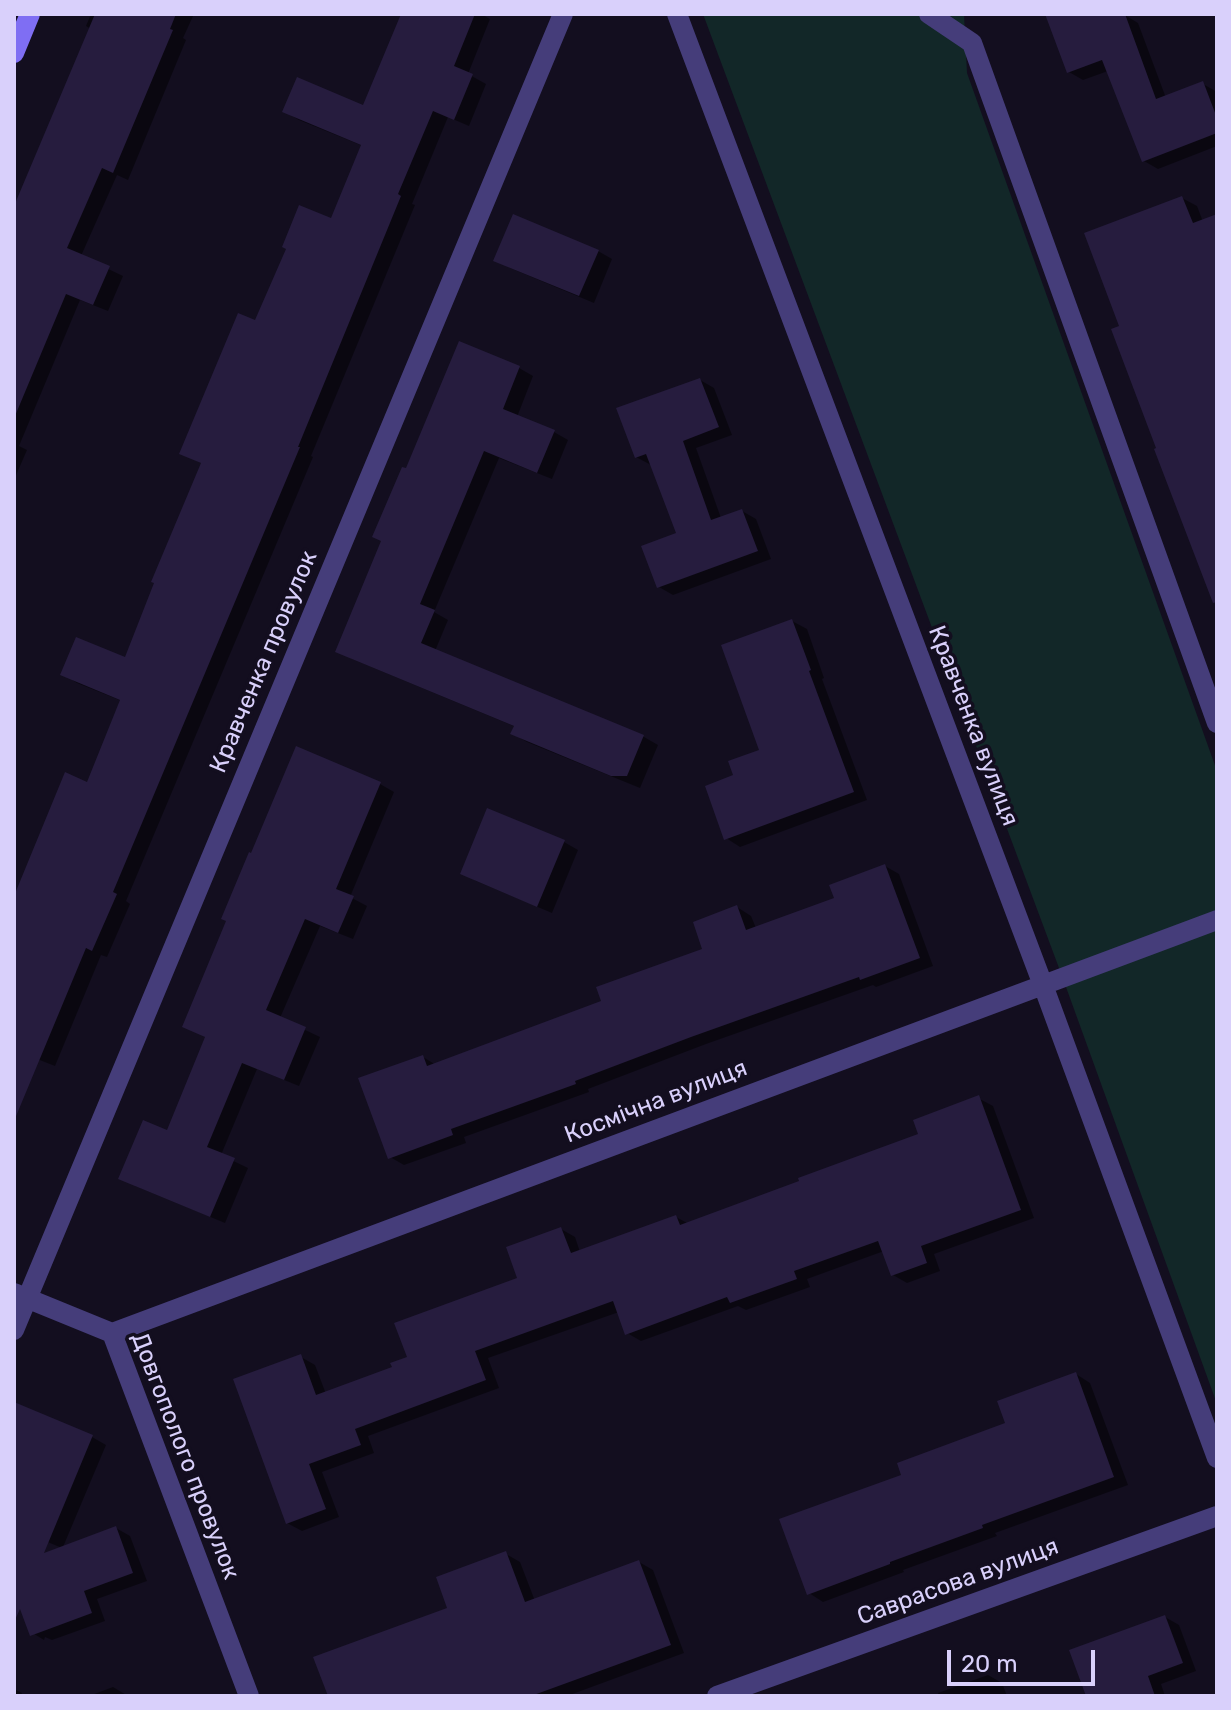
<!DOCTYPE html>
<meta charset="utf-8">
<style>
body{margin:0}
#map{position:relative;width:1231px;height:1710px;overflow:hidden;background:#130e1f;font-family:Rubik,sans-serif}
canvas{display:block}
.frame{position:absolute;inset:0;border:16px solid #d9d0fb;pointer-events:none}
.scale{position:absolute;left:947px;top:1650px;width:148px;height:36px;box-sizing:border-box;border:4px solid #d9d0fb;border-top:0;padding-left:10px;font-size:24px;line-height:28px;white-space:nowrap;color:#d9d0fb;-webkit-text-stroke:6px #130e1f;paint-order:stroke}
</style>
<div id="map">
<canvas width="1231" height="1710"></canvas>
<div class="frame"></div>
<div class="scale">20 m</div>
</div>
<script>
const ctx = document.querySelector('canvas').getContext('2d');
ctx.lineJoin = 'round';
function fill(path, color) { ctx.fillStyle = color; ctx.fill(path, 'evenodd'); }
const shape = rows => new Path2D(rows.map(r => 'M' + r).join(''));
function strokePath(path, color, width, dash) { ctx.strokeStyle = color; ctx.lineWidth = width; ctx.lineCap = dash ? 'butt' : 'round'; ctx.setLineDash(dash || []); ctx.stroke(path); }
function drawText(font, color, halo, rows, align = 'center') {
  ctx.font = font + ' Rubik,sans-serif'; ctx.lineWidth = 7; ctx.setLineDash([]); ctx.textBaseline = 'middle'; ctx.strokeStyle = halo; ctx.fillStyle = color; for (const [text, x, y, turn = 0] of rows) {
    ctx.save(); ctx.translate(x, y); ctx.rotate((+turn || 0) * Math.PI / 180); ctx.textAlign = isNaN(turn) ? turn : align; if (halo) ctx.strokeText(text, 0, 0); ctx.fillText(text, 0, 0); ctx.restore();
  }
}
const green = shape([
 [703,14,964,14,967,73,1217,771,1217,1404,1062,976]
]);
const shadow = shape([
 [91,14,194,14,183,38,186,40,128,180,117,175,81,256,123,276,108,311,80,300,19,446,27,450,14,480,14,210,91,29,86,26],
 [402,14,481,14,490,19,468,74,486,84,469,126,448,117,412,204,415,205,311,456,313,457,126,901,130,904,107,957,101,955,55,1066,14,1050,14,901,88,784,122,701,77,683,63,674,126,660,203,464,181,453,256,323,332,221,363,146,299,120,285,112,364,107],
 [1057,14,1123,14,1138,23,1166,98,1203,84,1217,92,1217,146,1158,169,1144,161,1108,71,1083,80,1069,72],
 [1182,198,1197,206,1205,227,1217,243,1217,603,1215,602,1122,328],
 [598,251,612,259,594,303,510,268,496,260],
 [460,344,519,368,533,376,517,417,554,432,568,440,552,479,499,458,434,612,448,620,435,651,644,737,658,745,640,788,527,742,513,734,516,727,352,659,338,651,383,541,407,471],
 [700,380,714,388,732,435,696,448,721,518,742,511,756,519,771,559,673,595,659,587,679,534,651,465,636,457],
 [792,621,807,629,824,678,822,679,867,800,740,847,726,838,762,751],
 [380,784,394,792,350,897,367,906,353,939,320,926,280,1018,320,1037,299,1086,257,1069,221,1155,248,1168,225,1223,135,1186,168,1133,207,1038,184,1026],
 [564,842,578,850,552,913,476,881,462,873],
 [885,866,899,874,933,966,876,987,873,985,706,1044,588,1089,589,1092,464,1137,466,1143,404,1165,390,1157,423,1057,436,1065,603,1002,705,950,737,907,751,916,756,928,836,899],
 [978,1098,993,1106,1034,1218,934,1254,940,1271,907,1283,893,1275,884,1251,807,1279,810,1287,746,1310,738,1306,641,1341,627,1333,619,1312,488,1358,499,1388,368,1436,374,1453,322,1472,339,1517,302,1531,287,1523,301,1357,315,1365,326,1394,394,1368,520,1279,561,1229,575,1237,580,1252,676,1217,689,1224,921,1136],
 [1076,1374,1090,1383,1128,1485,995,1533,997,1536,903,1570,904,1572,823,1602,809,1593,904,1476,1008,1424],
 [14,1422,92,1437,106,1445,63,1547,116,1528,130,1536,147,1581,97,1599,105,1621,52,1640,45,1637,44,1640,31,1632,14,1587,14,1566,62,1548,14,1528],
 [506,1554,520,1562,535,1601,639,1562,653,1570,684,1653,567,1696,330,1696,450,1609],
 [1165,1617,1179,1625,1196,1671,1161,1684,1165,1696,1088,1696],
 [988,1675,1002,1683,1007,1696,939,1696,938,1693],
 [113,1687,128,1696,89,1696],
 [14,1689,22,1693,21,1696,14,1696]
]);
const building = shape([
 [95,14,176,14,170,29,173,30,113,173,102,168,67,248,110,266,93,305,66,294,15,416,14,206],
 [401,14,475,14,454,66,473,74,454,120,433,111,398,194,401,196,298,447,300,447,113,892,117,894,92,951,86,948,14,1121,14,896,65,772,87,782,120,700,60,675,76,637,125,657,154,583,151,582,201,463,179,454,238,313,255,320,286,249,282,247,299,205,331,218,361,145,282,112,297,77,363,105],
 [1045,14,1125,14,1156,99,1203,81,1217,118,1217,133,1142,162,1102,60,1067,73],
 [1182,196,1193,223,1217,214,1217,602,1213,603,1154,449,1156,448,1111,329,1119,326,1084,233],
 [513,214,599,250,579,296,493,261],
 [459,341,520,366,503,409,555,430,537,473,484,451,420,604,435,610,421,643,644,735,627,776,611,776,510,734,514,726,335,652,381,541,372,537,402,467,406,468],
 [700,378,719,427,683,441,711,520,742,509,758,551,657,588,641,546,676,533,646,454,635,458,616,408],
 [792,619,811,670,809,671,854,792,724,840,705,786,733,775,728,761,759,750,721,645],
 [296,746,381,782,336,889,354,896,338,933,305,919,266,1010,306,1027,284,1080,242,1063,207,1147,235,1158,210,1217,118,1179,143,1120,167,1130,205,1037,182,1027,226,921,221,919,249,852,251,853],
 [487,808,565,840,537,907,460,874],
 [885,864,920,958,860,980,859,977,691,1037,575,1081,576,1084,451,1129,453,1135,388,1159,358,1078,423,1055,427,1066,601,1001,596,987,702,949,693,922,737,905,746,930,834,898,829,885],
 [979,1095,1021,1210,921,1246,927,1263,891,1276,878,1241,794,1271,797,1279,730,1303,727,1297,625,1335,613,1301,475,1351,486,1380,355,1429,361,1445,309,1464,326,1509,286,1524,233,1379,301,1354,316,1395,392,1367,390,1363,407,1357,394,1323,517,1278,506,1247,561,1227,571,1253,676,1215,680,1225,799,1181,798,1178,918,1134,913,1120],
 [1076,1372,1114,1477,982,1525,983,1528,890,1562,890,1564,807,1595,779,1519,901,1475,897,1463,1005,1423,997,1401],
 [14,1402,93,1435,44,1553,116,1526,133,1573,84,1591,92,1613,30,1636,20,1609,14,1622],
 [506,1551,525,1602,639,1560,671,1645,531,1696,328,1696,313,1657,447,1608,436,1577],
 [1165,1615,1183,1663,1148,1676,1155,1696,1086,1696,1069,1650]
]);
const street = shape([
 [677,14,1043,985,1217,1458],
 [929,14,972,43,1217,723],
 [14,1293,112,1333,249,1696],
 [14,1330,563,14],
 [112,1333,1217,920],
 [717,1696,1217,1516]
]);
const secondary = shape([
 [14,53,30,14]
]);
const streetNames = [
 ["Кравченка провулок",264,662,-67],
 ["Кравченка вулиця",973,726,69],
 ["Космічна вулиця",656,1102,-21],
 ["Довгополого провулок",185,1456,69],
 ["Саврасова вулиця",958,1582,-20]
];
fill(green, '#122728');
fill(shadow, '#0007');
fill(building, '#261c3e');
strokePath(street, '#453d7a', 20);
strokePath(secondary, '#7f6ef3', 20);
drawText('24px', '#d9d0fb', '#130e1f', streetNames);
</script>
